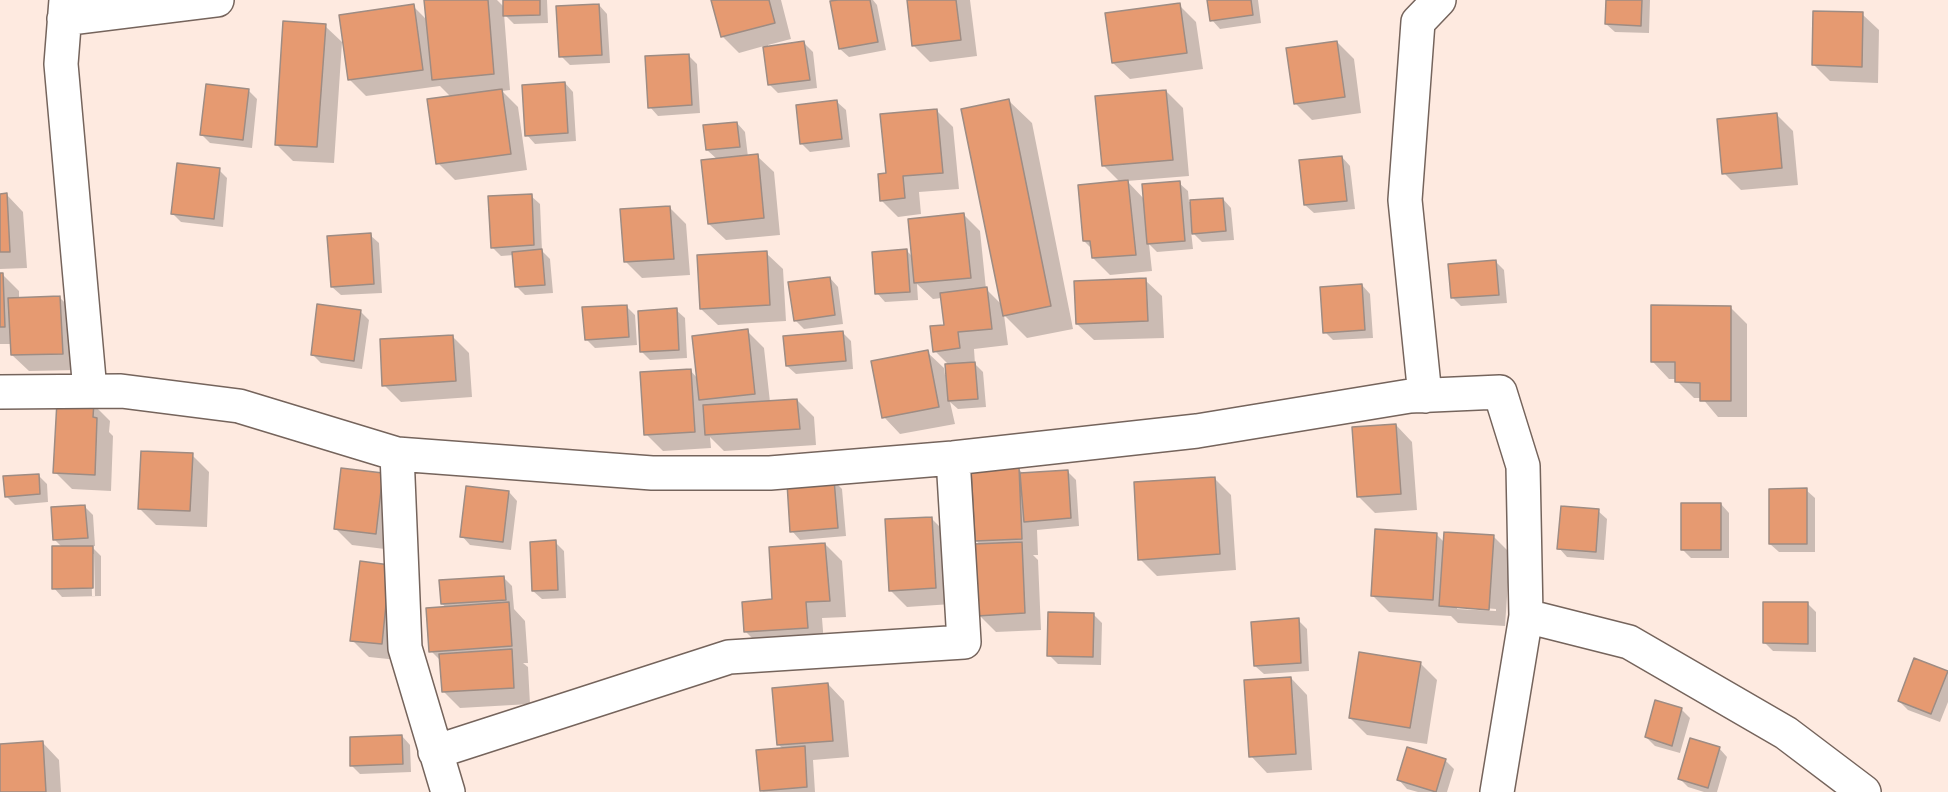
<!DOCTYPE html>
<style>
body{margin:0}
canvas{display:block;background:#feeae0}
</style>
<canvas width="1948" height="792"></canvas>
<script>
const ctx = document.querySelector('canvas').getContext('2d');
ctx.lineJoin = 'round';
function fill(path, color) { ctx.fillStyle = color; ctx.fill(path, 'evenodd'); }
const shape = rows => new Path2D(rows.map(r => 'M' + r).join(''));
function strokePath(path, color, width, dash) { ctx.strokeStyle = color; ctx.lineWidth = width; ctx.lineCap = dash ? 'butt' : 'round'; ctx.setLineDash(dash || []); ctx.stroke(path); }
const shadow = shape([
 [426,0,497,0,505,8,504,0,547,0,548,23,514,24,504,14,510,90,502,91,518,107,527,170,455,180,438,163,451,97,440,86,366,96,349,79,413,6,428,21],
 [713,0,781,0,791,39,768,45,768,47,804,43,813,52,817,88,778,93,769,84,764,46,739,53,722,36],
 [846,0,873,0,877,5,886,50,849,57,840,49],
 [908,0,970,0,977,56,930,62,913,45],
 [1209,0,1258,0,1261,23,1220,29,1212,20],
 [1607,0,1650,0,1649,33,1615,32,1606,24],
 [599,5,607,14,610,63,570,65,561,56],
 [1179,5,1196,22,1203,69,1130,79,1113,63],
 [1862,14,1879,30,1878,83,1830,81,1813,64],
 [325,26,342,42,334,163,293,161,276,144],
 [1337,42,1354,59,1361,113,1312,120,1295,103],
 [688,55,697,64,700,113,658,116,650,107],
 [565,83,573,92,576,141,535,144,527,135],
 [248,90,257,99,252,148,210,143,202,135],
 [1166,91,1183,108,1189,176,1127,181,1145,200,1179,183,1188,191,1189,202,1223,199,1231,208,1234,240,1202,242,1191,231,1193,249,1157,252,1149,244,1152,271,1110,275,1093,258,1092,249,1084,241,1120,182,1103,165],
 [1009,101,1032,123,1073,329,1027,338,1004,315,1008,345,974,349,975,364,983,372,986,407,958,409,950,402,955,424,900,434,884,417,927,352,944,368,945,375,947,375,949,365,935,351,945,326,942,298,933,299,917,284,918,300,885,302,877,293,907,251,913,257,964,215,980,231,986,289,1002,305],
 [837,102,846,110,850,147,810,152,801,143],
 [936,110,953,127,959,189,919,192,921,214,898,217,881,200,887,174],
 [1776,114,1793,131,1798,185,1741,190,1724,173],
 [737,123,745,132,748,157,757,156,774,172,780,235,726,240,709,224,718,160,707,150],
 [1342,157,1350,166,1355,209,1314,213,1305,205],
 [219,170,227,178,223,227,181,222,173,214],
 [0,195,7,195,23,212,27,268,0,269],
 [531,196,540,204,542,251,550,259,553,293,525,295,516,286,514,255,501,256,492,247],
 [669,207,686,224,690,275,642,278,625,261],
 [370,235,379,243,382,293,341,295,332,287],
 [766,253,783,269,786,321,718,325,701,309],
 [1496,262,1504,270,1507,303,1461,306,1452,297],
 [2,274,19,291,19,299,60,298,77,314,79,370,29,371,12,355,12,344,0,344,0,275],
 [830,278,838,287,843,324,804,329,795,320],
 [1145,280,1162,296,1164,338,1094,340,1077,324],
 [1362,285,1370,294,1373,338,1333,340,1325,332],
 [626,306,635,315,637,345,595,348,586,339],
 [1730,307,1747,324,1747,417,1718,417,1702,398,1694,398,1677,381,1677,379,1669,379,1653,362],
 [676,310,685,318,687,358,650,360,642,352],
 [360,311,369,320,362,369,321,363,312,354],
 [747,331,764,348,770,402,797,400,814,417,816,445,724,451,710,437,711,448,663,451,646,434,690,370,698,379],
 [842,332,851,341,853,369,796,374,787,366],
 [452,336,469,353,472,397,401,402,384,385],
 [93,404,110,421,109,432,113,436,111,491,72,489,55,472],
 [1396,425,1412,442,1417,510,1375,513,1358,496],
 [192,455,209,472,207,527,156,525,139,508],
 [1018,468,1024,475,1068,472,1076,480,1079,526,1037,530,1038,555,1033,555,1038,560,1041,630,996,632,979,615,981,545,976,541],
 [38,475,47,484,48,502,15,505,6,496],
 [382,475,393,550,352,545,335,528],
 [1214,478,1231,495,1236,570,1157,576,1140,559],
 [834,481,842,489,846,536,800,540,792,531],
 [1806,490,1815,498,1815,552,1779,552,1770,544],
 [509,492,517,501,511,550,470,545,462,536],
 [1721,504,1729,513,1729,558,1691,558,1682,549],
 [85,507,93,515,95,546,91,546,101,556,101,596,62,597,54,588,63,548,54,539],
 [91,554,94,554,95,596,92,596],
 [1598,511,1607,519,1604,560,1567,557,1559,548],
 [932,519,948,535,952,604,907,607,890,590],
 [1437,535,1445,543,1493,536,1510,553,1505,626,1458,623,1451,616,1389,612,1372,595],
 [1457,606,1496,609,1496,611,1457,609],
 [555,542,564,551,566,598,542,599,533,591],
 [825,544,842,561,846,617,822,618,824,644,762,648,746,632],
 [390,567,398,660,369,657,352,640],
 [504,578,512,586,514,609,525,621,528,663,523,663,528,667,530,704,460,708,444,692,442,662,431,651,447,608,442,604],
 [1807,603,1816,612,1816,652,1773,651,1765,643],
 [1093,614,1102,623,1101,665,1058,664,1049,655],
 [1298,620,1307,629,1309,671,1264,674,1255,666],
 [1915,660,1948,673,1948,702,1940,722,1908,710,1899,701],
 [1420,663,1437,680,1427,744,1367,735,1350,718],
 [1291,678,1307,695,1312,770,1267,773,1251,756],
 [828,684,844,701,849,757,813,760,815,792,763,792,761,790,783,749,779,745],
 [1656,702,1682,710,1690,718,1680,753,1655,746,1646,737],
 [402,736,410,745,411,772,360,774,352,766],
 [43,743,59,760,61,792,0,792,0,745],
 [1719,748,1727,757,1717,792,1704,792,1688,787,1680,779],
 [1445,760,1454,769,1447,792,1418,792,1407,789,1399,780]
]);
const building = shape([
 [424,0,488,0,494,74,432,80,424,0],
 [503,0,540,0,540,15,503,16,503,0],
 [711,0,769,0,775,23,721,37,711,0],
 [838,0,870,0,878,42,839,49,830,1,838,0],
 [907,0,956,0,961,40,912,46,907,0],
 [1207,0,1251,0,1253,15,1210,21,1207,0],
 [1606,0,1642,0,1641,26,1605,24,1606,0],
 [1180,3,1187,53,1112,63,1105,13,1180,3],
 [414,4,423,70,348,80,339,15,414,4],
 [599,4,602,55,559,57,556,6,599,4],
 [1813,11,1863,12,1862,67,1812,65,1813,11],
 [283,21,326,24,317,147,275,145,283,21],
 [804,41,810,80,768,85,763,47,804,41],
 [1337,41,1345,97,1294,104,1286,48,1337,41],
 [689,54,692,105,648,108,645,56,689,54],
 [565,82,568,133,525,136,522,85,565,82],
 [206,84,249,89,243,140,200,135,206,84],
 [502,89,511,154,436,164,427,99,502,89],
 [1166,90,1173,160,1102,166,1095,96,1166,90],
 [1009,99,1051,306,1003,316,961,109,1009,99],
 [837,100,842,139,800,144,796,105,837,100],
 [937,109,943,173,903,176,905,198,880,201,878,174,886,173,880,114,937,109],
 [1777,113,1782,168,1722,174,1717,119,1777,113],
 [737,122,740,147,706,150,703,125,737,122],
 [758,154,764,218,708,224,701,160,758,154],
 [1342,156,1347,201,1304,205,1299,160,1342,156],
 [177,163,220,168,214,219,171,214,177,163],
 [1128,180,1136,255,1092,258,1090,241,1083,241,1078,185,1128,180],
 [1180,181,1185,241,1147,244,1142,184,1180,181],
 [7,193,10,252,0,252,0,194,7,193],
 [532,194,534,245,491,248,488,196,532,194],
 [1223,198,1226,231,1192,234,1190,200,1223,198],
 [670,206,674,259,624,262,620,209,670,206],
 [964,213,971,278,914,283,908,219,964,213],
 [371,233,374,284,331,287,327,236,371,233],
 [542,249,545,285,515,287,512,252,542,249],
 [907,249,910,292,875,294,872,252,907,249],
 [767,251,770,305,700,309,697,255,767,251],
 [1496,260,1499,295,1451,298,1448,264,1496,260],
 [0,273,3,273,5,327,0,327,0,273],
 [830,277,835,315,794,321,788,282,830,277],
 [1146,278,1148,321,1076,324,1074,281,1146,278],
 [1362,284,1365,330,1323,333,1320,287,1362,284],
 [987,287,992,329,958,332,960,348,933,352,930,326,944,325,940,293,987,287],
 [60,296,63,354,11,355,8,298,60,296],
 [317,304,361,310,354,361,311,355,317,304],
 [627,305,629,337,585,340,582,307,627,305],
 [1651,305,1731,306,1731,401,1700,401,1700,383,1675,382,1675,362,1651,362,1651,305],
 [677,308,679,350,640,352,638,311,677,308],
 [748,329,755,394,699,400,692,336,748,329],
 [843,331,846,361,786,366,783,336,843,331],
 [453,335,456,381,382,386,380,339,453,335],
 [928,350,939,407,882,418,871,361,928,350],
 [975,362,978,399,948,401,945,364,975,362],
 [691,369,695,432,644,435,640,372,691,369],
 [797,399,800,429,705,435,703,405,797,399],
 [57,401,94,402,93,417,97,418,95,475,53,473,57,401],
 [1396,424,1401,494,1357,497,1352,427,1396,424],
 [141,451,193,453,190,511,138,509,141,451],
 [1019,467,1022,539,975,541,971,470,1019,467],
 [341,468,383,473,376,534,334,529,341,468],
 [1068,470,1071,518,1024,522,1020,473,1068,470],
 [39,474,40,494,5,497,3,476,39,474],
 [1215,477,1220,554,1138,560,1134,482,1215,477],
 [834,479,838,528,790,532,787,483,834,479],
 [466,486,509,491,503,542,460,537,466,486],
 [1807,488,1807,544,1769,544,1769,489,1807,488],
 [1681,503,1721,503,1721,550,1681,550,1681,503],
 [85,505,88,538,53,540,51,507,85,505],
 [1561,506,1599,509,1596,552,1557,549,1561,506],
 [932,517,936,588,889,591,885,519,932,517],
 [1375,529,1437,533,1433,600,1371,596,1375,529],
 [1444,532,1494,535,1489,610,1439,606,1444,532],
 [556,540,558,590,532,591,530,542,556,540],
 [1022,542,1025,613,977,616,974,544,1022,542],
 [825,543,830,601,806,602,808,628,744,632,742,602,772,599,769,547,825,543],
 [52,546,93,546,93,588,52,589,52,546],
 [360,561,390,565,382,644,350,641,360,561],
 [504,576,506,600,441,604,439,580,504,576],
 [509,602,512,646,429,652,426,608,509,602],
 [1763,602,1808,602,1808,644,1763,643,1763,602],
 [1048,612,1094,613,1093,657,1047,656,1048,612],
 [1299,618,1301,663,1254,666,1251,622,1299,618],
 [512,649,514,688,442,692,439,654,512,649],
 [1359,652,1421,662,1410,728,1349,718,1359,652],
 [1914,658,1948,671,1931,714,1898,701,1914,658],
 [1291,677,1296,754,1249,757,1244,680,1291,677],
 [828,683,833,741,777,745,772,688,828,683],
 [1655,700,1682,708,1672,746,1645,737,1655,700],
 [402,735,403,764,350,766,350,737,402,735],
 [1690,738,1720,747,1708,788,1678,779,1690,738],
 [43,741,46,792,0,792,0,744,43,741],
 [805,746,807,787,760,791,756,750,805,746],
 [1407,747,1446,759,1436,792,1397,780,1407,747]
]);
const street = shape([
 [66,0,61,64,90,391],
 [64,19,217,0],
 [0,392,121,391,239,406,397,454,652,473,770,473,953,458,1197,431,1410,396,1500,392,1523,466,1526,616,1497,792],
 [1425,396,1405,200,1418,22,1439,0],
 [397,454,405,648,448,792],
 [1526,616,1629,642,1786,733,1864,792],
 [435,752,729,657,964,642,953,458]
]);
fill(shadow, '#0003');
fill(building, '#e69a71');
strokePath(building, '#9e8c83', 1.5);
strokePath(street, '#75645c', 36);
strokePath(street, '#fff', 33);
</script>
